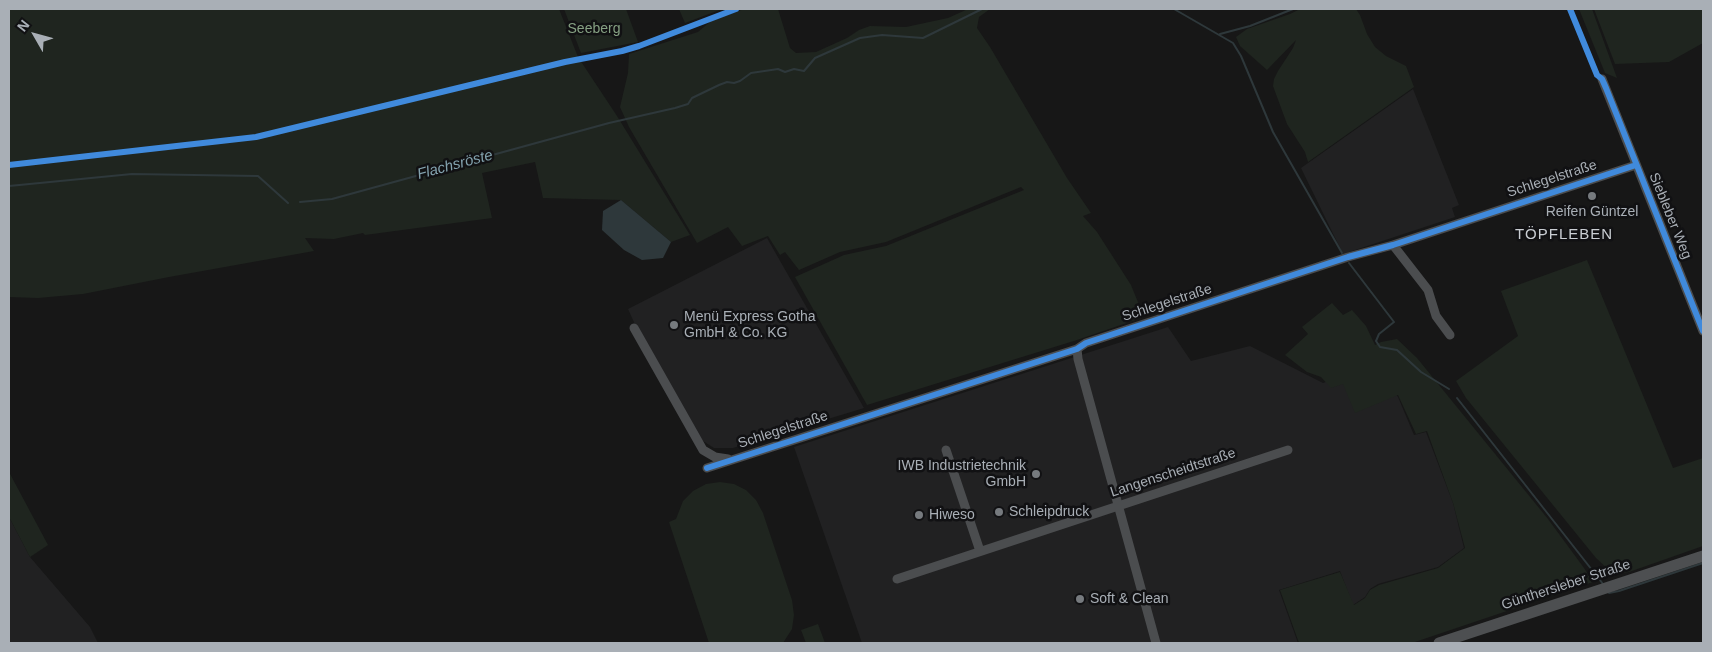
<!DOCTYPE html>
<meta charset="utf-8">
<style>
body{margin:0}
#map{position:relative;width:1712px;height:652px;overflow:hidden;background:#171717;font-family:Arial,sans-serif}
canvas{display:block}
.frame{position:absolute;inset:0;border:10px solid #a9afb6;pointer-events:none}
.north{position:absolute;left:10px;top:10px;width:50px;height:50px;-webkit-text-stroke:4px #111113;paint-order:stroke;rotate:308deg;font-size:14px;font-weight:700;line-height:20px;text-align:center;color:#a9afb6}
.north::after{content:'';display:block;margin:auto;width:18px;height:22px;background:#a9afb6;clip-path:polygon(50% 0,100% 100%,50% 72%,0 100%)}
</style>
<div id="map">
<canvas width="1712" height="652"></canvas>
<div class="frame"></div>
<div class="north">N</div>
</div>
<script>
const ctx = document.querySelector('canvas').getContext('2d');
ctx.lineJoin = 'round';
function fill(path, color) { ctx.fillStyle = color; ctx.fill(path, 'evenodd'); }
const shape = rows => new Path2D(rows.map(r => 'M' + r).join(''));
function strokePath(path, color, width, dash) { ctx.strokeStyle = color; ctx.lineWidth = width; ctx.lineCap = dash ? 'butt' : 'round'; ctx.setLineDash(dash || []); ctx.stroke(path); }
function drawText(font, color, halo, rows, align = 'center') {
  ctx.font = font + ' Arial,sans-serif'; ctx.lineWidth = 5; ctx.setLineDash([]); ctx.textBaseline = 'middle'; ctx.strokeStyle = halo; ctx.fillStyle = color; for (const [text, x, y, turn = 0] of rows) {
    ctx.save(); ctx.translate(x, y); ctx.rotate((+turn || 0) * Math.PI / 180); ctx.textAlign = isNaN(turn) ? turn : align; if (halo) ctx.strokeText(text, 0, 0); ctx.fillText(text, 0, 0); ctx.restore();
  }
}
const built = shape([
 [1413,89,1459,205,1452,208,1455,217,1343,254,1301,168],
 [767,238,864,408,733,448,714,448,700,439,638,331,628,309],
 [1168,327,1191,361,1250,346,1323,383,1373,364,1398,397,1414,435,1426,432,1453,503,1464,548,1438,567,1378,584,1370,589,1365,597,1353,605,1340,571,1279,590,1298,643,862,643,794,447],
 [9,517,30,557,90,627,98,643,9,643]
]);
const green = shape([
 [9,9,559,9,578,57,617,116,690,235,671,242,621,200,543,198,535,162,482,173,492,218,365,235,363,233,334,239,305,238,314,251,169,277,83,294,38,298,9,297],
 [564,9,626,9,638,42,581,53],
 [679,9,722,9,685,23],
 [744,9,778,9,790,48,796,53,816,52,847,38,859,30,870,26,906,27,948,18,968,9,990,9,979,17,977,28,990,47,1067,178,1091,213,1083,216,1097,232,1131,285,1144,317,1077,340,867,405,795,277,844,255,886,246,1024,190,1021,187,886,242,840,252,799,270,785,252,780,255,768,236,742,246,728,227,697,243,629,127,620,107,628,73,629,54,698,32,711,21],
 [1300,9,1356,9,1360,15,1367,34,1375,47,1386,56,1406,66,1414,87,1308,162,1305,152,1287,124,1273,86,1274,79,1278,71,1293,48,1296,40,1267,70,1240,46,1236,37,1247,29,1290,14],
 [1579,9,1592,9,1617,78,1605,73],
 [1594,9,1703,9,1703,43,1669,62,1615,64],
 [1587,260,1673,468,1703,458,1703,546,1629,572,1620,573,1611,572,1596,558,1466,398,1456,381,1518,336,1501,291],
 [1332,303,1343,315,1352,310,1366,326,1375,345,1381,342,1397,339,1417,358,1548,519,1584,568,1593,582,1412,643,1299,643,1280,590,1340,572,1354,605,1365,598,1370,590,1379,585,1438,568,1465,548,1453,503,1427,431,1416,434,1398,395,1355,413,1343,384,1331,388,1321,377,1307,372,1285,355,1308,334,1302,327],
 [9,472,48,545,30,557,9,517],
 [720,482,734,484,746,490,756,500,763,513,792,600,794,615,792,629,783,643,709,643,669,522,676,519,683,501,693,491,706,484],
 [818,624,825,643,806,643,801,630]
]);
const water = shape([
 [621,200,671,242,663,258,642,260,624,250,602,230,603,211]
]);
const stream = shape([
 [1174,9,1233,43,1241,56,1273,132,1342,253],
 [1220,34,1250,26,1293,9],
 [9,186,132,174,258,176,288,203],
 [300,202,332,199,609,123,675,108,688,104,692,98,719,85,727,82,734,83,740,81,751,73,778,69,785,72,794,69,804,71,815,58,860,38,882,35,923,38,982,9],
 [1349,263,1394,322,1379,334,1376,341,1380,347,1397,350,1421,372,1449,389],
 [1457,398,1603,584],
 [1609,592,1609,593,1619,591,1703,563]
]);
const minor = shape([
 [1602,79,1703,331],
 [1393,245,1428,290,1436,316,1450,335],
 [634,328,703,450,715,457,728,459],
 [1077,349,1078,359,1156,643],
 [946,450,980,551],
 [707,468,1077,349,1086,343,1348,257,1393,245,1636,165],
 [897,579,1288,450]
]);
const major = shape([
 [1439,643,1703,556]
]);
const cycleway = shape([
 [1570,9,1597,75,1602,79,1606,88,1703,331],
 [9,165,256,137,565,62,622,51,639,46,736,9],
 [707,468,1077,349,1086,343,1348,257,1393,245,1636,165]
]);
const markers = [
 [1592,196,5,"#767a7e"],
 [674,325,5,"#767a7e"],
 [1036,474,5,"#767a7e"],
 [999,512,5,"#767a7e"],
 [919,515,5,"#767a7e"],
 [1080,599,5,"#767a7e"]
];
const parkNames = [
 ["Seeberg",594,29]
];
const streetNames = [
 ["Schlegelstraße",1552,179,-18],
 ["Siebleber Weg",1670,216,68],
 ["Schlegelstraße",1167,303,-18],
 ["Schlegelstraße",783,430,-18],
 ["Langenscheidtstraße",1173,473,-18],
 ["Günthersleber Straße",1566,585,-18]
];
const poiNames = [
 ["Reifen Güntzel",1592,212,"center"],
 ["Menü Express Gotha",684,317],
 ["GmbH & Co. KG",684,333],
 ["IWB Industrietechnik",1026,466,"right"],
 ["GmbH",1026,482,"right"],
 ["Schleipdruck",1009,512],
 ["Hiweso",929,515],
 ["Soft & Clean",1090,599]
];
const waterNames = [
 ["Flachsröste",455,165,-15]
];
const neighbourhoodNames = [
 ["TÖPFLEBEN",1564,235]
];
fill(built, '#212122');
fill(green, '#1f251f');
fill(water, '#2e383b');
strokePath(stream, '#2e383b', 2);
strokePath(minor, '#4b4d4f', 9);
strokePath(major, '#4d4f51', 11);
strokePath(cycleway, '#408adc', 6);
for (const [x, y, r, color] of markers) { const dot = new Path2D(); dot.arc(x, y, r, 0, 2 * Math.PI); ctx.fillStyle = color; ctx.fill(dot); strokePath(dot, '#111113', 2); }
drawText('14px', '#85a082', '#111113', parkNames);
drawText('14px', '#a9afb6', '#111113', streetNames);
drawText('14px', '#a9afb6', '#111113', poiNames, 'left');
drawText('italic 15px', '#83a2ae', '#111113', waterNames);
ctx.letterSpacing = '1px';
drawText('15px', '#caced3', '#111113', neighbourhoodNames);
ctx.letterSpacing = '0px';
</script>
